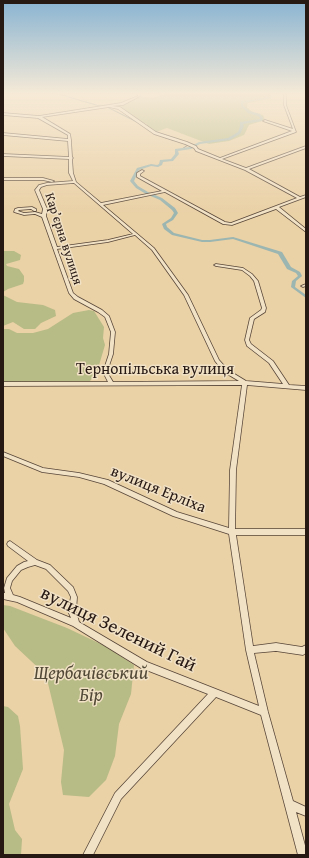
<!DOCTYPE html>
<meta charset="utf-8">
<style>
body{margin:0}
#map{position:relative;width:309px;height:858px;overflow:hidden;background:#ead1a6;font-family:"Gentium Book Plus",serif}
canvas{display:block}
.frame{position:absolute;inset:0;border:4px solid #261813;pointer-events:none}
</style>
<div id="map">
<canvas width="309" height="858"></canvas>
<div class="frame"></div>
</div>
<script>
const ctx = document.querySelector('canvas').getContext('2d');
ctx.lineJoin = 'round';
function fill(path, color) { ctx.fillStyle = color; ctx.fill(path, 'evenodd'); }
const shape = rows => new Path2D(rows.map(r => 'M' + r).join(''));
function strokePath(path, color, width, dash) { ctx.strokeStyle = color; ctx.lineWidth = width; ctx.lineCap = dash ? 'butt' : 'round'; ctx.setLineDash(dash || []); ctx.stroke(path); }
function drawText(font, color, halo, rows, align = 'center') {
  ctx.font = font + ' "Gentium Book Plus",serif'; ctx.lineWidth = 3; ctx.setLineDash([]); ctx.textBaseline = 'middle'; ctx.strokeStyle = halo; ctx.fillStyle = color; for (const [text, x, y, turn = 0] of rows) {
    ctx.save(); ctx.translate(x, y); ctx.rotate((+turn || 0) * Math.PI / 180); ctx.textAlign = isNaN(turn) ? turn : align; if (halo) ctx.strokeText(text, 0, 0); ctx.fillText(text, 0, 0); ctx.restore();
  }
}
const green = shape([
 [166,93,267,93,272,96,271,99,248,103,247,107,252,112,263,115,265,120,249,125,244,135,229,141,209,144,167,128,156,132,153,129,148,127,146,125,147,124,141,122,120,108,122,104,139,96,153,98],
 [3,251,14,251,21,255,20,260,6,264,7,266,19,269,24,276,24,281,23,284,8,289,3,292],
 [3,295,17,302,43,305,55,310,56,316,41,323,35,329,24,329,13,322,3,326],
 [89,310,94,311,104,327,103,338,105,345,97,372,90,381,3,382,3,327,4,329,9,329,17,333,33,333,48,329,73,313],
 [3,605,10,606,67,628,105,646,134,665,131,694,119,724,115,756,106,780,89,797,63,795,61,782,64,750,46,675,15,646,3,628],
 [3,706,8,707,18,716,20,726,23,769,9,804,15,830,22,839,21,855,3,855]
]);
const stream = shape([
 [55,93,103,107],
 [109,108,139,123],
 [163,137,173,140],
 [182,149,188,145]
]);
const canal = shape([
 [260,93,262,93,270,98,243,103,243,106,250,111,260,114,263,118,262,121,243,124,244,126,240,134,230,140,200,144,191,149,178,151,179,154,173,161,163,162,162,165,158,167,151,166,139,170,134,181,138,186,148,192,162,198,175,208,178,213,173,220,166,224,167,227,174,233,202,240,210,240,233,237,282,252,291,267,300,272,302,276,296,281,295,287,306,295,306,298,291,287,292,281,298,276,296,273,287,269,278,254,233,239,210,242,202,242,172,235,164,229,162,224,171,218,174,213,172,210,160,200,146,194,136,188,130,181,137,168,151,164,157,165,159,164,160,160,171,159,175,154,175,149,189,147,199,142,228,138,238,132,240,126,240,122,260,119,260,118,258,116,248,113,241,106,241,101,266,98,260,93]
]);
const street = shape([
 [135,93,140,93,140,96,123,105,112,106,120,107,156,132,187,142,196,146,198,149,220,158,292,131,263,121,265,120,293,129,284,105,284,93,286,93,286,105,296,132,222,159,246,168,306,146,306,148,249,169,300,197,306,195,306,197,279,207,306,229,306,232,276,209,232,225,223,224,165,192,103,205,154,248,188,295,219,360,228,370,246,381,283,384,269,363,247,346,245,340,250,318,261,310,262,308,254,281,250,276,242,270,216,266,214,265,216,264,243,268,252,274,258,281,266,308,265,312,254,319,249,340,251,344,273,361,289,385,306,386,306,390,247,385,236,470,235,529,306,529,306,535,236,535,253,646,276,643,302,647,306,645,306,653,303,655,276,651,254,653,268,712,293,801,306,807,306,816,296,812,306,849,306,855,298,855,261,715,216,697,121,799,93,855,83,855,115,793,208,694,141,668,73,626,17,602,3,599,3,593,5,593,4,588,7,578,17,566,24,562,28,561,8,546,7,544,8,542,10,541,37,560,50,565,73,587,77,597,76,611,79,622,147,662,259,706,246,650,229,534,173,516,104,484,79,477,42,472,3,456,3,452,43,468,79,473,108,480,177,512,229,528,230,470,242,385,3,386,3,382,108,382,103,372,109,354,111,332,105,317,98,312,74,299,69,293,42,217,35,214,24,215,14,212,15,209,18,208,32,207,36,209,36,211,34,211,31,209,19,210,18,211,24,213,35,212,42,214,43,209,35,190,39,185,47,183,73,181,69,173,69,159,3,156,3,154,69,157,68,141,3,135,3,133,68,139,68,135,38,118,3,115,3,113,39,116,121,103,138,96,138,94,135,93],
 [109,107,118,109,154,134,185,144,194,148,196,151,245,170,297,198,231,223,225,222,140,176,140,174,144,171,142,170,137,173,137,177,162,191,101,203,76,182,73,173,72,159,73,158,72,157,71,141,71,140,70,134,42,117,109,107],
 [74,183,133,234,108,240,57,247,46,216,47,209,39,190,41,187,47,185,74,183],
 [135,235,152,250,184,295,215,361,224,372,239,381,113,382,107,372,113,354,115,332,109,316,102,310,78,297,73,293,57,249,108,242,135,235],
 [35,565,46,569,68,591,71,597,68,611,71,618,20,597,13,595,10,588,12,581,21,570,28,567,35,565],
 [3,178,43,178,54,181,52,182,43,180,3,180,3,178],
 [306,284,306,286,303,287,301,286,306,284]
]);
const farStreetnames = [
 ["Кар’єрна вулиця",63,239,72]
];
const streetNames = [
 ["Тернопільська вулиця",155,370],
 ["вулиця Ерліха",158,490,22]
];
const nearStreetnames = [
 ["вулиця Зелений Гай",118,630,26]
];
const nearParknames = [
 ["Щербачівський",91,674],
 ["Бір",91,696]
];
fill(green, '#b7bb86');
strokePath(stream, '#6c7672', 1);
fill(canal, '#9bb5b1');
strokePath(street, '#574638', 1.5);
fill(street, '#f1e1c5');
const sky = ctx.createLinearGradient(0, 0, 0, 213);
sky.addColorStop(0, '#89b4d2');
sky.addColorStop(0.44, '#f6ead7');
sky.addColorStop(1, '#f6ead700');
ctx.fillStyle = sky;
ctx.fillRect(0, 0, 309, 213);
drawText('13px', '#261813', '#f1e1c5', farStreetnames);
drawText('16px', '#261813', '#f1e1c5', streetNames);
drawText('19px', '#261813', '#f1e1c5', nearStreetnames);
drawText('italic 19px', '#524936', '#f1e1c5', nearParknames);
</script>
